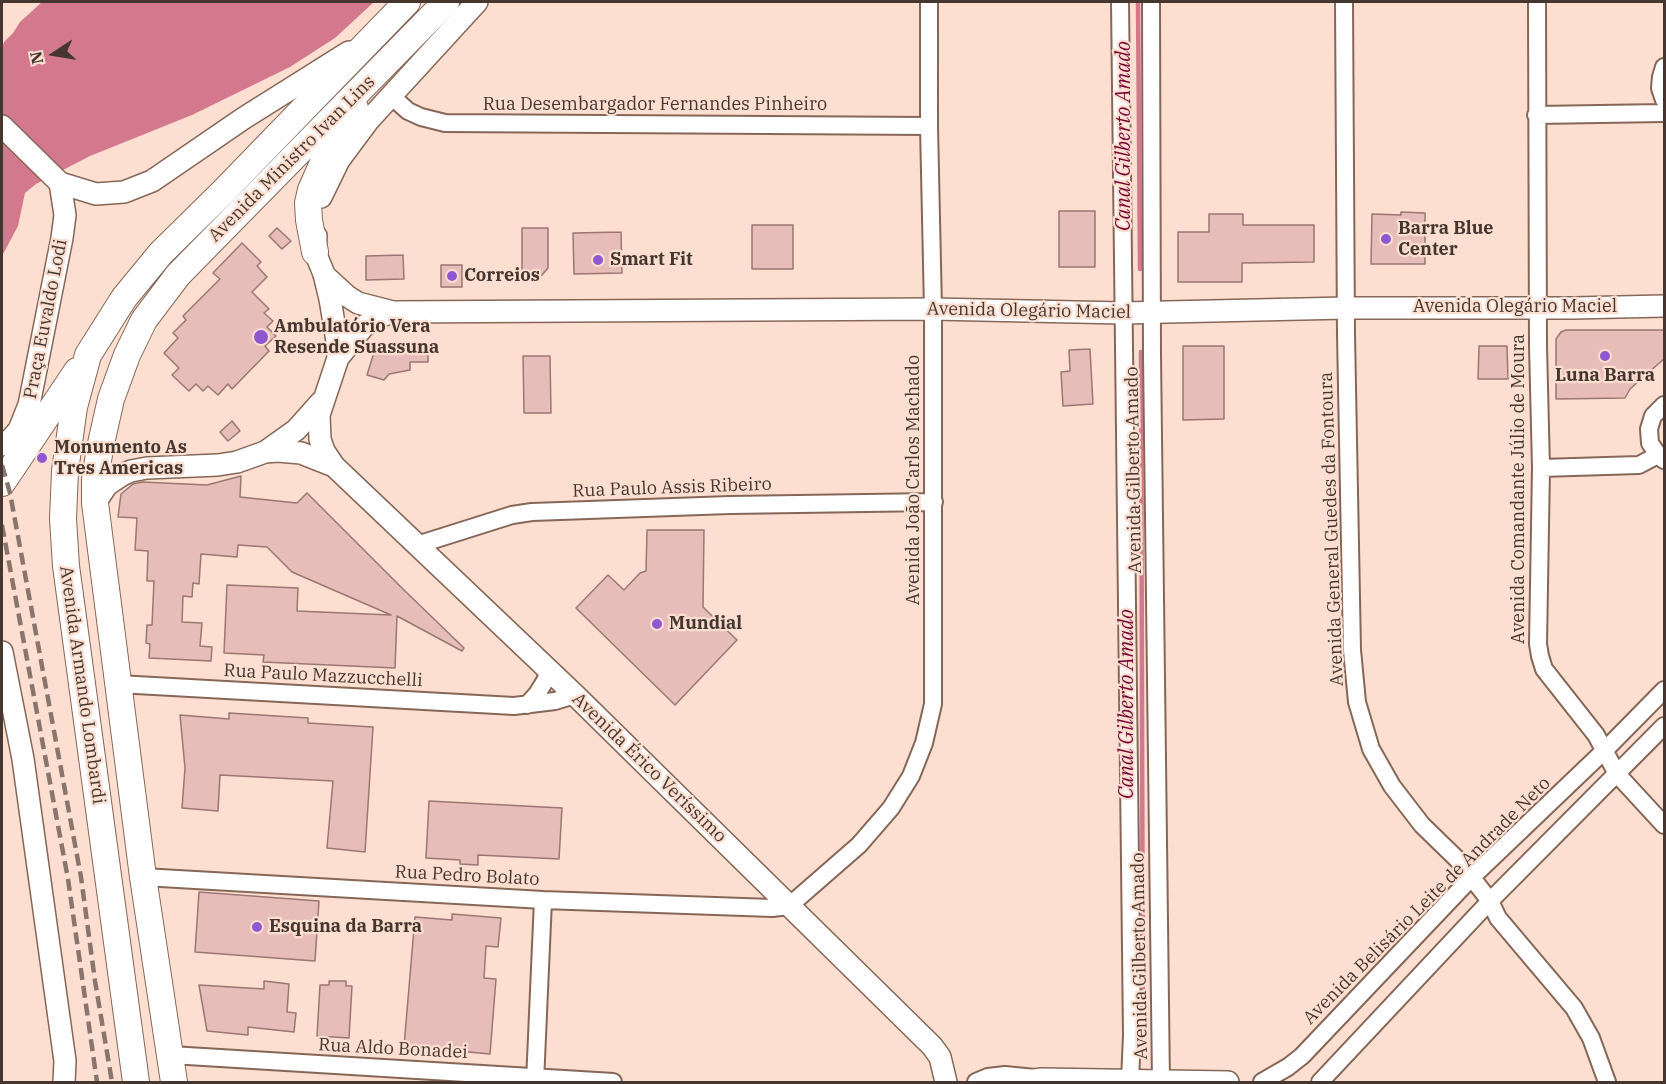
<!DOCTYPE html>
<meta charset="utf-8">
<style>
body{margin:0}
#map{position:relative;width:1666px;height:1084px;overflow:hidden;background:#fddfd1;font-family:"IBM Plex Serif",serif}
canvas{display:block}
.frame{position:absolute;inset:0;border:3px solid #453730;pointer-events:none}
.north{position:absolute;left:24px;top:24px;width:60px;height:60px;-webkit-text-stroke:4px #fddfd1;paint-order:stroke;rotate:258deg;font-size:16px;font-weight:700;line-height:24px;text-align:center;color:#453730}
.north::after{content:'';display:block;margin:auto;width:21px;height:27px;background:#453730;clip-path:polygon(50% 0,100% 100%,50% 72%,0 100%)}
</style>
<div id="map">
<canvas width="1666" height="1084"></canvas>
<div class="frame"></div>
<div class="north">N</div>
</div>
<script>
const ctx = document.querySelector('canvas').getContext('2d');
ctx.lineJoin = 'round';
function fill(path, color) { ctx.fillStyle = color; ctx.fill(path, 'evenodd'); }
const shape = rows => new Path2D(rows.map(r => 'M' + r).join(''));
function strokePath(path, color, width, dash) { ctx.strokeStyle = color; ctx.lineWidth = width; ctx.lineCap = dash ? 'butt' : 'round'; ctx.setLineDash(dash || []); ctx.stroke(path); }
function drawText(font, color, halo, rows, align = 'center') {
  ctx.font = font + ' "IBM Plex Serif",serif'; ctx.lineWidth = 4.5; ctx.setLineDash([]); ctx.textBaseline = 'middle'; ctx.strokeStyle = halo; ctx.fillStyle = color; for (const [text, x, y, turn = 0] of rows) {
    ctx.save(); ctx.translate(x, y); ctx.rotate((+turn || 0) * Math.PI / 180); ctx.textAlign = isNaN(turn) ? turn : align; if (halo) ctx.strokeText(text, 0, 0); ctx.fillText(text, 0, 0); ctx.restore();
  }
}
const water = shape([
 [42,2,374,2,335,38,290,67,192,115,90,156,36,184,25,193,18,226,2,256,2,48,4,42,13,33,20,22]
]);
const stream = shape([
 [1138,2,1140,269],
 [1141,352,1143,1055]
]);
const building = shape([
 [1059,211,1095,211,1095,267,1059,267,1059,211],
 [1401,212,1425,213,1425,264,1371,264,1372,214,1401,215,1401,212],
 [1209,214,1243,214,1243,225,1314,225,1314,262,1242,263,1242,282,1178,282,1178,232,1209,232,1209,214],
 [752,225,793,225,793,269,752,269,752,225],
 [277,228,291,241,282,249,269,236,277,228],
 [522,228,548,228,548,268,542,275,522,275,522,228],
 [621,232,622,273,574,274,573,233,621,232],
 [242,243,261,262,257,266,267,277,252,292,269,309,264,313,273,321,267,327,276,336,265,346,269,351,232,389,228,384,218,395,208,386,203,391,196,384,189,391,172,375,179,368,164,353,178,338,173,333,186,320,183,316,220,279,213,273,242,243],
 [403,255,404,279,366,280,366,256,403,255],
 [441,265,462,265,462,287,441,287,441,265],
 [1566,330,1665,330,1665,358,1630,389,1625,398,1556,399,1556,339,1561,332,1566,330],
 [428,344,428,362,410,362,410,370,389,374,384,380,367,375,376,346,428,344],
 [1183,346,1224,346,1224,419,1183,420,1183,346],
 [1479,346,1507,346,1508,379,1478,379,1479,346],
 [1090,349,1093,404,1063,406,1061,372,1070,371,1069,350,1090,349],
 [523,356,550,356,551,413,524,413,523,356],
 [232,421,240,431,228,441,220,432,232,421],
 [241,476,240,497,297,503,307,493,404,590,464,648,462,651,397,616,395,668,263,662,264,655,224,653,227,585,298,588,297,611,391,615,292,572,267,547,238,545,237,557,201,554,199,584,193,583,192,597,183,596,182,622,202,623,200,646,212,647,211,661,149,658,150,644,146,643,147,625,152,625,154,581,147,581,148,551,135,550,137,518,118,517,121,494,133,484,142,482,207,485,241,476],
 [647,530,704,530,703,607,737,640,675,705,576,608,608,575,624,590,640,573,646,571,647,530],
 [229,713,308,718,308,723,373,727,365,852,327,848,333,781,220,775,218,811,182,808,185,768,180,715,229,719,229,713],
 [429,801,562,808,559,859,478,855,478,865,460,864,460,860,426,858,429,801],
 [199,892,319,901,315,961,195,952,199,892],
 [452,914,501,918,498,947,486,946,484,978,496,979,490,1054,404,1046,415,917,452,920,452,914],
 [264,981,289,984,287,1012,296,1013,294,1032,248,1027,248,1035,207,1031,199,985,264,989,264,981],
 [329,981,346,981,346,986,352,986,349,1038,317,1036,320,985,329,985,329,981]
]);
const minor = shape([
 [1120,2,1132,1035,1130,1081],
 [1151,2,1152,355,1161,1082],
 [1344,2,1346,334,1352,650,1357,702,1371,749,1392,786,1422,825,1458,860,1490,901,1498,918,1574,1008,1591,1038,1607,1082],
 [1537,2,1538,346,1541,468,1538,644,1540,656,1544,669,1596,735,1617,774,1664,825],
 [1664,67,1661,77,1660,88,1664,100],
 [390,95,408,111,421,117,445,123,929,126],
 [1536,115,1664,113],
 [1664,405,1653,416,1649,429,1650,443,1658,455,1664,460],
 [1541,468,1639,465,1658,455],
 [417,545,512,515,532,512,730,505,934,502],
 [118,684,514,706,555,701,575,695],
 [527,705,537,694,545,681,549,670],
 [143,877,543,900,772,908,789,906,859,845,891,808,911,776,924,743,933,704,933,309,929,126,929,2],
 [171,1055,613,1082],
 [535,1082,543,900],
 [976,1082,988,1077,1005,1075,1035,1078],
 [1262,1082,1288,1067,1302,1056,1471,878,1605,750,1664,690],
 [1320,1082,1490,901,1664,726]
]);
const major = shape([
 [2,126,60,183,96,194,124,192,152,181,244,118,349,52],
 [321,197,339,160,368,121,477,2],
 [316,236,315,252,324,274,330,299,337,341,338,358,319,415,320,439,324,451,334,466,575,695,932,1046,940,1057,946,1082],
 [324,275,347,296,358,303,393,312,933,309,1123,313,1346,308,1573,308,1664,306],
 [338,358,364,326,381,316,393,312],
 [2,445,11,439,19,430,29,405,62,238,65,215,60,183],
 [265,452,278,451,301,453,334,466],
 [95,503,107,485,122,475,131,471,147,468,218,465,237,462,265,452,296,430,321,402],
 [2,652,23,759,65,1061,64,1082],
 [1020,1082,1042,1079,1228,1082]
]);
const highway = shape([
 [315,252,309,220,308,203,311,190,326,156,355,108],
 [2,483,77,371],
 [136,1082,66,566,63,519,65,471,74,407,88,355,124,298,161,253,223,192,407,2],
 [174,1082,143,877,95,503,95,480,100,448,111,399,127,355,144,320,178,275,446,2]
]);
const rail = shape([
 [2,465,10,493,81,877,95,981,112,1082],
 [2,525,68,879,97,1082]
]);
const markers = [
 [1386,239,6,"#8f58d0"],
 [598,260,6,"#8f58d0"],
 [452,276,6,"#8f58d0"],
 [261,337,8,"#8f58d0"],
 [1605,356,6,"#8f58d0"],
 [42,458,6,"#8f58d0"],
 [657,624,6,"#8f58d0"],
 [257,927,6,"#8f58d0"]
];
const streetNames = [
 ["Rua Desembargador Fernandes Pinheiro",655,105],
 ["Avenida Ministro Ivan Lins",292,159,-45],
 ["Avenida Olegário Maciel",1515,307],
 ["Avenida Olegário Maciel",1029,311,1],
 ["Praça Euvaldo Lodi",46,319,-79],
 ["Avenida Gilberto Amado",1134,470,-91],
 ["Avenida João Carlos Machado",914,480,-90],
 ["Rua Paulo Assis Ribeiro",672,488,-2],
 ["Avenida Comandante Júlio de Moura",1519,489,-90],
 ["Avenida General Guedes da Fontoura",1332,529,-92],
 ["Rua Paulo Mazzucchelli",323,676,3],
 ["Avenida Armando Lombardi",82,685,82],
 ["Avenida Érico Veríssimo",649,768,44],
 ["Rua Pedro Bolato",467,876,3],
 ["Avenida Belisário Leite de Andrade Neto",1427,901,-45],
 ["Avenida Gilberto Amado",1140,956,-91],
 ["Rua Aldo Bonadei",393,1049,3]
];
const poiNames = [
 ["Barra Blue",1398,229],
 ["Center",1398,250],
 ["Smart Fit",610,260],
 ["Correios",464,276],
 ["Ambulatório Vera",274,327],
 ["Resende Suassuna",274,348],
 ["Luna Barra",1605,376,"center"],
 ["Monumento As",54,448],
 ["Tres Americas",54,469],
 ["Mundial",669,624],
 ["Esquina da Barra",269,927]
];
const waterNames = [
 ["Canal Gilberto Amado",1124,136,-90],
 ["Canal Gilberto Amado",1127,704,-90]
];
fill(water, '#d4788e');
strokePath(stream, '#d4788e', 4.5);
fill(building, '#e6bdb8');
strokePath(building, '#9b7672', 1.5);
strokePath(minor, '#866757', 20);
strokePath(major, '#866757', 24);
strokePath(highway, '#866757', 28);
strokePath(minor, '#fff', 16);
strokePath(major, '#fff', 21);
strokePath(highway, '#fff', 26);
strokePath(rail, '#89756c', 4.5, [12, 6]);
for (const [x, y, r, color] of markers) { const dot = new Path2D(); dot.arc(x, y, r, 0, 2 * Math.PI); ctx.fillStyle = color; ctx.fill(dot); strokePath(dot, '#fddfd1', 2); }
drawText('18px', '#453730', '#fddfd1', streetNames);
drawText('bold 18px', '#453730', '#fddfd1', poiNames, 'left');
drawText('italic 20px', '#760033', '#fddfd1', waterNames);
</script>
